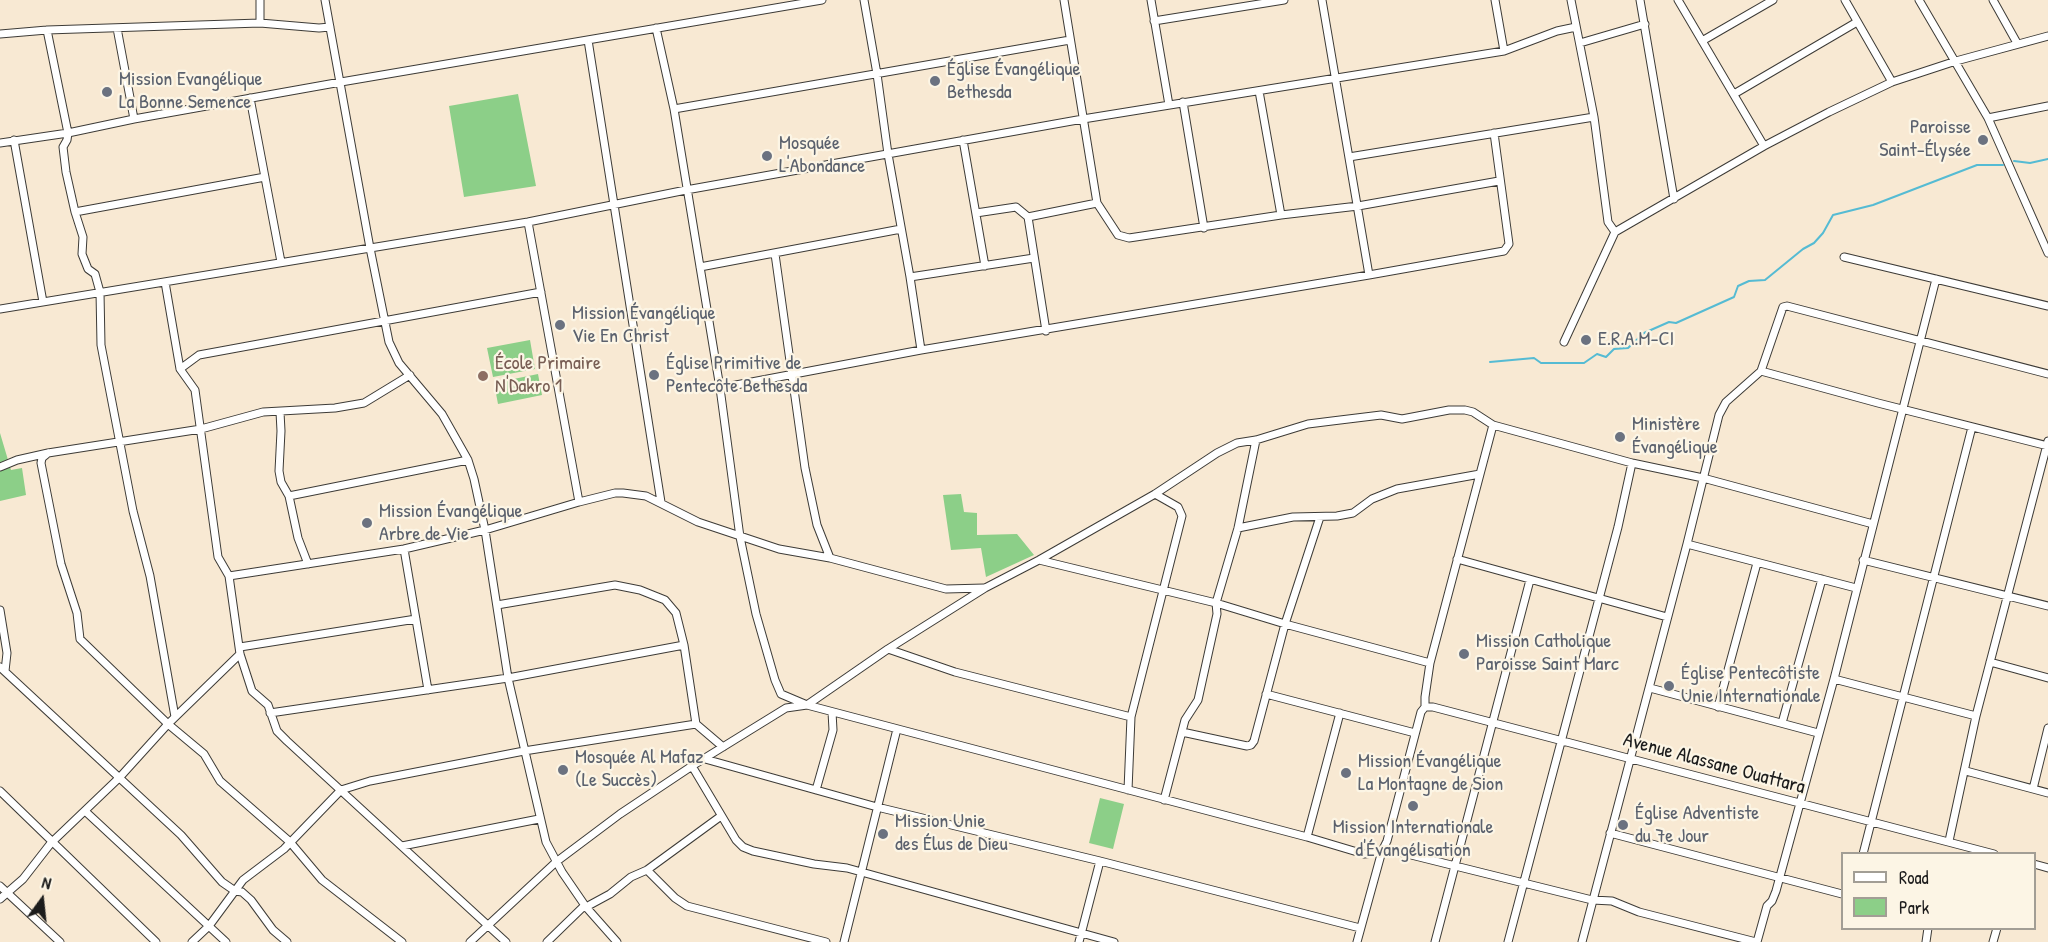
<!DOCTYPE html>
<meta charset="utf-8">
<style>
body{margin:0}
#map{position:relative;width:2048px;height:942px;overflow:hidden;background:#f8e9d3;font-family:"Patrick Hand",sans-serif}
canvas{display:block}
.legend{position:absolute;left:1841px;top:852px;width:195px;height:78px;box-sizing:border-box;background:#fcf5e5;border:2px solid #a29e95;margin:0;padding:8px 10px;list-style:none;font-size:18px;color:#1c1c1c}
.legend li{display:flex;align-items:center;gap:12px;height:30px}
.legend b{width:30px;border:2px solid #a29e95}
.north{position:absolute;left:12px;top:870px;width:60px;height:60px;-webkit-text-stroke:4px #fcf5e5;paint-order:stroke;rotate:15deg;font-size:16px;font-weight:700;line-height:24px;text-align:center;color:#1c1c1c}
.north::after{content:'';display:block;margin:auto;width:21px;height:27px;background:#1c1c1c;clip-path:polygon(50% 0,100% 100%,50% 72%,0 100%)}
</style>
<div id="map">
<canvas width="2048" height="942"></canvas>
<ul class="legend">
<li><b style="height:8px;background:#fff"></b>Road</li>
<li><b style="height:16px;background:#8ccf88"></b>Park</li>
</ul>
<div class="north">N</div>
</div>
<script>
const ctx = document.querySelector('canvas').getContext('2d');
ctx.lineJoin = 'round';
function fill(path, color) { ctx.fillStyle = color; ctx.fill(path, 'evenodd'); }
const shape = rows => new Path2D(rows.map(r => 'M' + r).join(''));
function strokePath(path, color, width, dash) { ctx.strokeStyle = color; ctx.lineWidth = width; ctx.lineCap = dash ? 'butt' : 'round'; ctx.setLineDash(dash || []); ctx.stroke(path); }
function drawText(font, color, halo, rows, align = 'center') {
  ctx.font = font + ' "Patrick Hand",sans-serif'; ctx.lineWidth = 4.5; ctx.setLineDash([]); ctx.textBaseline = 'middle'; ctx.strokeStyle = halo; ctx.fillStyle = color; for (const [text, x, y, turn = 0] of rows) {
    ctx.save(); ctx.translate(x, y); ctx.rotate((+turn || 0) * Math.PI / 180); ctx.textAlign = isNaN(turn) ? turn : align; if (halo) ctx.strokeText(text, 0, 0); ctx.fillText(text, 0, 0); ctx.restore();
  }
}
const green = shape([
 [518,94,536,186,464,197,449,106],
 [530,340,535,369,493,377,487,348],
 [538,374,542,395,498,404,494,383],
 [0,433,11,470,22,468,26,495,0,501],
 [961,494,964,512,977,513,977,535,1017,534,1034,555,986,577,981,548,951,550,943,495],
 [1100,798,1124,804,1113,849,1089,843]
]);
const stream = shape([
 [2014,161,2030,163,2048,159],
 [1490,362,1534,358,1541,363,1584,363,1597,354,1606,357,1614,349,1628,348,1644,333,1669,322,1676,323,1734,297,1738,286,1749,281,1765,280,1803,249,1814,243,1823,233,1833,215,1873,205,1977,165,2003,165]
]);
const minor = shape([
 [260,0,260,23],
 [325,0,370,248,389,342,399,363,442,414,468,460,474,479,485,530,508,678,546,842,562,872,586,907,610,894,631,877,647,870,721,816],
 [864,0,877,74,888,154,910,277,921,350],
 [1064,0,1097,203,1118,235,1129,238,1281,215,1358,206,1499,181],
 [1151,0,1169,105],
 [1322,0,1369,275],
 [1495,0,1504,51],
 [1571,0,1594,117,1608,222,1615,232],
 [1640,0,1674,199],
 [1678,0,1764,146],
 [1845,0,1892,82],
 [1919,0,1988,118,2048,253],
 [1993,0,2017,43],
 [1154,21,1284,0],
 [117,28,134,119],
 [656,28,674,109,720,388,740,537,756,614,775,680,781,694,807,705,1307,837,1364,854,1395,851,1592,900,1612,901,1639,912,1756,942],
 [47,30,68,133,67,140,63,147,66,172,75,212,83,237,82,254,88,269,95,274,100,292,101,345,133,511,150,576,175,717],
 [0,34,47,30,260,23,319,28,330,27],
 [588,40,661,502],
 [1702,41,1773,0],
 [1580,43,1645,24],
 [1259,91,1281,215],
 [1734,94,1857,22],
 [250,98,281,262],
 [1183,102,1204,228],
 [674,109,1070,40],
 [1988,118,2048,106],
 [14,140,43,302],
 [963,140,985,266],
 [0,143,68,133,134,119,341,82,822,0],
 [1349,157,1594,117],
 [75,212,265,177],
 [976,213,1016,207,1028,217,1097,203],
 [1028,217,1046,331],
 [528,222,579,502],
 [775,254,805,468,817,525,830,558],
 [1844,257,2048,306],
 [700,267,901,229],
 [910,277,1034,258],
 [165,282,180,369,195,390,218,557,229,576,240,654,252,691,268,705,277,731,287,741,506,942],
 [0,309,528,222,686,190,1083,119,1504,51,1557,31,1576,27],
 [1564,342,1615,232,1764,146,1829,112,1892,82,1956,61,2048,36],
 [180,369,199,355,541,292],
 [1761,371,1878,403,2048,446],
 [720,388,921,350,1369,275,1504,251,1509,244,1494,133],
 [280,412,281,431,279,471,281,482,289,496,298,538,308,564],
 [48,453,42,458,41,463,61,564,77,613,80,639,168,724,204,754,220,781,290,842,322,880,402,942],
 [0,467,17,460,48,453,201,429,263,412,335,408,364,403,410,375],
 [289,496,468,460],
 [1238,528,1293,517,1337,516,1353,513,1372,499,1397,489,1480,474],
 [1687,544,1856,588],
 [404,549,428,690],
 [1457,559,1667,617],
 [1039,560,1216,603,1285,624,1430,663],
 [1863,560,2048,606],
 [229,576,404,549,485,530,579,502,615,493,623,493,646,496,698,522,779,549,830,558,946,589,984,588],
 [497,605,615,585,640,590,665,600,676,613,684,645,696,724,723,747],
 [0,610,7,653,5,671],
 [240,647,416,619],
 [888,649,955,672,1131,717],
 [1990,662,2048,678],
 [0,667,181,835,222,882,235,891,242,892,251,900,273,930,287,942],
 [1834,679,1976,716],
 [1650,688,1818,733],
 [1266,694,1415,733],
 [1425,707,1433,707,1994,854],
 [1718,707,1757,563],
 [270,713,508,678,684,645],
 [1782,723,1822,579],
 [1182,732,1247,746,1251,745,1254,741,1285,624,1320,517],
 [705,759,877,807,1100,861,1360,928],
 [692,766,736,840,743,847,753,851,814,864,847,868,1114,942],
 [1966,771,2048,793],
 [2033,789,2048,728],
 [816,790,833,730,832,712],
 [1128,790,1131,717,1182,516,1178,507,1155,494],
 [0,791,156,942],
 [1164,800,1185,720,1198,700,1217,614,1216,603,1238,528,1256,440],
 [85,811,226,942],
 [1610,833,1842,894],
 [1307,837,1340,713],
 [1949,841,1976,716,2048,441],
 [402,846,539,819],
 [1863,854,1972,427],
 [2034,864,2048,868],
 [647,870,675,898,687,906,826,942],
 [0,886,60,942],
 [0,899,23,879,51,843,120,777,168,724,240,654],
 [192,942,209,926,243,880,284,849,341,790,370,781,524,751,696,724],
 [470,942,556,862,620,814,692,766,786,708,807,705,888,649,985,588,1039,560,1155,494,1217,453,1237,443,1256,440,1308,424,1332,421,1381,415,1402,419,1449,410,1465,410,1473,412,1493,425,1632,463,1703,478,1873,524],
 [547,942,582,908,586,907,617,942],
 [844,942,897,729],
 [1079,942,1100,861],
 [1357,942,1382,851,1387,841,1421,712,1425,707,1425,697,1430,663,1493,425],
 [1435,942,1530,580],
 [1508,942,1618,527,1632,463],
 [1582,942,1687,544,1719,415,1726,402,1761,371,1783,307,1787,306,2048,374],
 [1757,942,1767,906,1772,901,1776,891,1834,679,1936,279],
 [1926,942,1928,928],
 [1993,942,1997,928]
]);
const markers = [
 [935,81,6,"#6b7280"],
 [107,92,6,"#6b7280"],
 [1983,140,6,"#6b7280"],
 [767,156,6,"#6b7280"],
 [560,325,6,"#6b7280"],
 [1586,340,6,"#6b7280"],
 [654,375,6,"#6b7280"],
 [483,376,6,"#8d6e63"],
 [1620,437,6,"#6b7280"],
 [367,523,6,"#6b7280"],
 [1464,654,6,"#6b7280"],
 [1669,686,6,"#6b7280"],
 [563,770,6,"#6b7280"],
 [1346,773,6,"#6b7280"],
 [1413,806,6,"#6b7280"],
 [1623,825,6,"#6b7280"],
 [883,834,6,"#6b7280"]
];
const worshipNames = [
 ["Église Évangélique",947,70],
 ["Bethesda",947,93],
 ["Mission Evangélique",119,80],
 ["La Bonne Semence",119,103],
 ["Paroisse",1971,128,"right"],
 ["Saint-Élysée",1971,151,"right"],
 ["Mosquée",779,144],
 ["L'Abondance",779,167],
 ["Mission Évangélique",572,314],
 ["Vie En Christ",572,337],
 ["E.R.A.M-CI",1598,340],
 ["Église Primitive de",666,364],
 ["Pentecôte Bethesda",666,387],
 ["Ministère",1632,425],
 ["Évangélique",1632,448],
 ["Mission Évangélique",379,512],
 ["Arbre de Vie",379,535],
 ["Mission Catholique",1476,642],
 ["Paroisse Saint Marc",1476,665],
 ["Église Pentecôtiste",1681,674],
 ["Unie Internationale",1681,697],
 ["Mosquée Al Mafaz",575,758],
 ["(Le Succès)",575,781],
 ["Mission Évangélique",1358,762],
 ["La Montagne de Sion",1358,785],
 ["Église Adventiste",1635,814],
 ["du 7e Jour",1635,837],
 ["Mission Unie",895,822],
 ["des Élus de Dieu",895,845],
 ["Mission Internationale",1413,828,"center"],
 ["d'Évangélisation",1413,851,"center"]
];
const educationNames = [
 ["École Primaire",495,364],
 ["N'Dakro 1",495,387]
];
const streetNames = [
 ["Avenue Alassane Ouattara",1714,764,15]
];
fill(green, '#8ccf88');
strokePath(stream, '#55bbd3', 2);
strokePath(minor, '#3d3b37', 9);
strokePath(minor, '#fff', 7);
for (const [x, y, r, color] of markers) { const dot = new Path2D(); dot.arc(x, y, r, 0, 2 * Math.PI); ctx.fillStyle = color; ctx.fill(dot); strokePath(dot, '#fcf5e5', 2); }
drawText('20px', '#5b616d', '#fcf5e5', worshipNames, 'left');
drawText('20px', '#785e54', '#fcf5e5', educationNames, 'left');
drawText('20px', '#1c1c1c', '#fcf5e5', streetNames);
</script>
